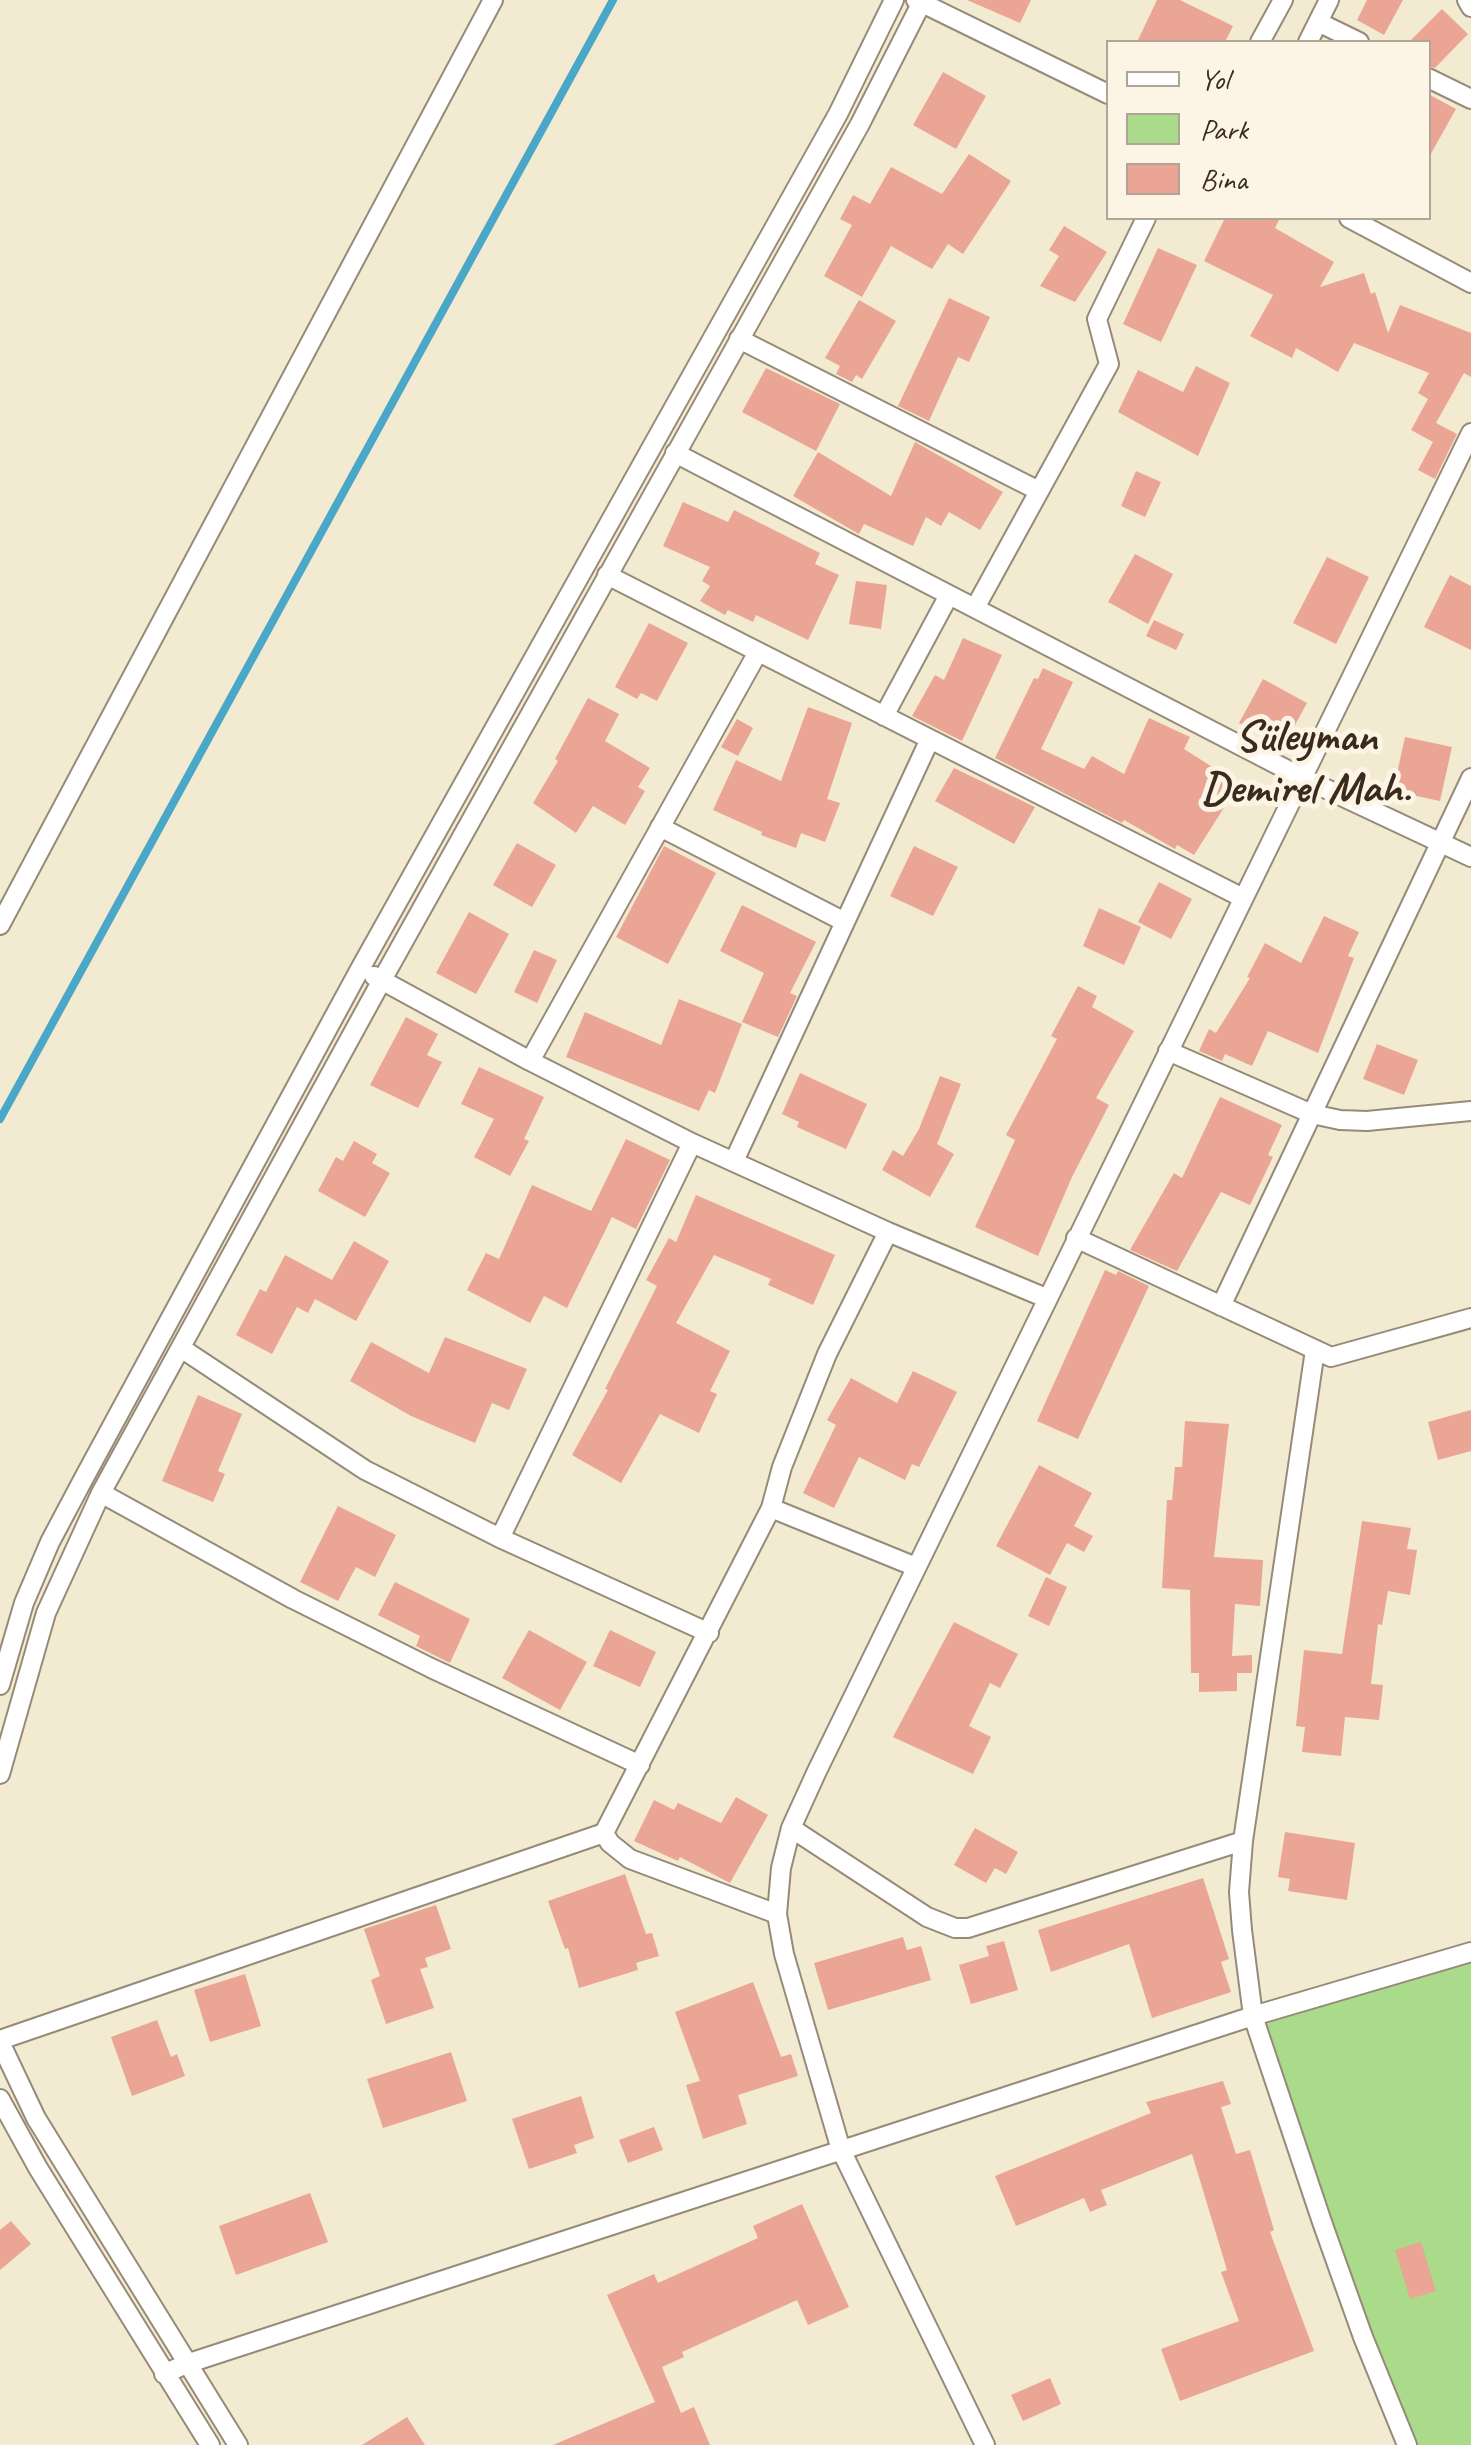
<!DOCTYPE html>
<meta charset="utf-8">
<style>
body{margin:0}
#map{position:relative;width:1471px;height:2445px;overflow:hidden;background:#f3ebd1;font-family:Caveat,sans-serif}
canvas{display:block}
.legend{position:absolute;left:1106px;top:40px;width:325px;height:180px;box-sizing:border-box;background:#fcf5e5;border:2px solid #afa495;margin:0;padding:12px 18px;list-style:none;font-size:30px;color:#3b2a1e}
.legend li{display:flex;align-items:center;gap:20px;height:50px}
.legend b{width:50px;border:2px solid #afa495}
</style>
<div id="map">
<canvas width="1471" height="2445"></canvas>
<ul class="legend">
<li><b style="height:12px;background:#fff"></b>Yol</li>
<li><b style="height:28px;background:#a9db8a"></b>Park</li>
<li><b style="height:28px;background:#eba594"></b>Bina</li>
</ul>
</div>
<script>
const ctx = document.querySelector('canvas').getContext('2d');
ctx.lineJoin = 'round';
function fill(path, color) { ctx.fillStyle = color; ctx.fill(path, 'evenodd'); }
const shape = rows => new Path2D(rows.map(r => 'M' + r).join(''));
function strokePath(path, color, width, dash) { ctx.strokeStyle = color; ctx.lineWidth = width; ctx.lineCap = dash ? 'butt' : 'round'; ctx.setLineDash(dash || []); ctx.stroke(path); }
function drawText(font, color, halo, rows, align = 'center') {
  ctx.font = font + ' Caveat,sans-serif'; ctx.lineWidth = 10; ctx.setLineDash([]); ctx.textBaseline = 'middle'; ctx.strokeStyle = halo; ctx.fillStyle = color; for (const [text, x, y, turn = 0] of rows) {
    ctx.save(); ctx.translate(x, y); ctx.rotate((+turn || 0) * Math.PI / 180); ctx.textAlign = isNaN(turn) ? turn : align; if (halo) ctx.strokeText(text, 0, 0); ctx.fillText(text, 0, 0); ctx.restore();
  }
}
const green = shape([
 [1471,1952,1471,2445,1407,2445,1253,2016]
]);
const stream = shape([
 [0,1119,613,0]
]);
const building = shape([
 [967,0,1031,0,1020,23],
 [1157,0,1180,0,1233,26,1225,42,1137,42],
 [1367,0,1403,0,1384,35,1357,20],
 [1442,9,1468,34,1435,68,1428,66,1428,42,1409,42],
 [943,72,986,96,956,149,913,125],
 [1428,94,1456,109,1428,159],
 [969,154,1011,181,963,254,948,244,932,269,891,246,862,297,824,276,852,225,840,219,853,195,870,204,891,167,942,194],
 [1225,218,1280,218,1275,228,1334,262,1320,287,1364,273,1371,294,1375,292,1388,333,1400,305,1471,333,1471,377,1464,373,1436,423,1457,434,1435,479,1418,470,1433,442,1411,430,1428,399,1418,393,1429,373,1354,343,1338,372,1296,348,1292,358,1250,336,1273,295,1204,261],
 [1064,226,1107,252,1075,302,1040,286,1059,256,1049,250],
 [1158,248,1197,265,1161,342,1123,324],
 [949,298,990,317,969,362,958,357,929,421,898,406],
 [859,300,896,321,862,379,856,375,852,382,836,374,840,366,825,358],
 [1196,366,1230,383,1198,456,1118,412,1138,370,1183,392],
 [766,368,840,404,816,451,742,412],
 [915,442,1003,492,980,530,949,512,941,526,926,517,913,546,864,524,859,534,793,496,818,452,891,496],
 [1136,471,1161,482,1145,517,1121,506],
 [683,502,728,522,734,510,820,553,815,564,839,575,808,640,756,615,753,622,728,610,725,615,700,601,710,586,702,581,710,567,663,546],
 [1135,554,1173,574,1148,624,1108,602],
 [1327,557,1369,577,1336,644,1293,623],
 [1450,575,1471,586,1471,650,1424,627],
 [856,581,887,585,881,629,849,624],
 [1154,620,1184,634,1176,650,1146,636],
 [649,623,688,643,657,701,641,693,637,699,615,687],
 [963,638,1002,655,962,741,912,716,935,675,944,680],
 [1043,668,1073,682,1041,749,1084,769,1092,756,1124,774,1149,718,1190,737,1184,749,1239,784,1194,855,1177,845,1175,849,1124,820,1122,823,995,758,1034,678,1038,679],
 [1263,679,1307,703,1283,747,1239,723],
 [588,698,619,714,605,741,650,768,638,787,645,791,625,825,593,806,576,833,533,803,558,761,555,759],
 [808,707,852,723,827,799,840,803,825,842,801,833,796,848,761,835,762,832,713,810,736,760,781,781],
 [737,719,753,728,738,756,721,747],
 [1405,737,1452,747,1440,801,1393,791],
 [954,768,1035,807,1014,844,935,801],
 [517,843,556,865,532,907,493,885],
 [664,846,716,873,668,964,616,937],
 [914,846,958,867,933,916,890,896],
 [1159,882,1192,899,1171,939,1138,922],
 [742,905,816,942,790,993,797,996,778,1037,742,1022,764,973,720,951],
 [1099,908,1141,927,1124,965,1083,946],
 [469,912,509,934,476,994,436,973],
 [1324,916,1359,932,1348,956,1354,958,1318,1053,1268,1031,1252,1066,1225,1054,1222,1061,1199,1051,1209,1029,1216,1033,1250,978,1247,977,1265,943,1301,963],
 [534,950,557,960,537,1003,514,992],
 [1078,986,1097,996,1092,1007,1134,1031,1096,1098,1109,1105,1072,1177,1038,1256,975,1227,1015,1140,1006,1135,1057,1039,1051,1036],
 [679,999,742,1024,715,1093,709,1090,699,1111,566,1057,585,1012,661,1045],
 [406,1017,438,1034,427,1055,442,1062,418,1108,370,1085],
 [1377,1044,1418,1060,1404,1095,1363,1079],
 [479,1067,544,1097,524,1139,529,1141,510,1176,474,1157,494,1119,461,1104],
 [800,1073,867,1104,846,1149,797,1127,799,1122,782,1114],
 [940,1076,961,1084,937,1144,954,1154,930,1197,882,1170,893,1150,903,1156,919,1129],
 [1220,1097,1282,1125,1268,1155,1273,1157,1250,1205,1221,1192,1177,1271,1130,1250,1174,1173,1182,1178],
 [626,1139,670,1160,636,1229,612,1217,567,1308,544,1296,530,1323,467,1290,486,1253,499,1259,532,1185,591,1211],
 [354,1141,377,1154,372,1163,390,1173,365,1217,318,1191,336,1157,343,1161],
 [696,1195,835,1255,813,1305,768,1285,771,1279,714,1255,676,1323,730,1351,710,1391,717,1394,699,1433,660,1414,621,1483,572,1455,608,1390,605,1389,657,1286,646,1280,669,1238,676,1242],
 [354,1241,389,1261,356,1321,315,1299,308,1313,297,1307,272,1354,236,1335,260,1289,266,1292,285,1255,332,1280],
 [1105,1270,1116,1275,1118,1271,1149,1286,1078,1439,1037,1421],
 [445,1337,527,1369,509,1410,492,1403,475,1443,411,1416,350,1381,371,1342,429,1373],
 [913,1371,957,1392,919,1467,912,1464,905,1480,859,1457,834,1508,803,1493,836,1425,827,1420,851,1378,897,1403],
 [198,1395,242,1414,218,1471,225,1474,213,1502,162,1481],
 [1471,1410,1471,1451,1438,1460,1428,1422],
 [1185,1421,1229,1424,1214,1557,1263,1560,1260,1606,1235,1604,1232,1656,1252,1655,1252,1673,1237,1673,1237,1691,1199,1692,1199,1673,1191,1673,1190,1590,1162,1588,1167,1500,1172,1500,1175,1467,1182,1467],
 [1039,1465,1092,1493,1074,1526,1093,1536,1084,1552,1067,1543,1050,1575,996,1546],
 [338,1506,396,1535,375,1577,356,1567,338,1601,300,1582],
 [1362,1521,1411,1528,1407,1549,1417,1550,1410,1595,1388,1591,1382,1625,1378,1624,1371,1684,1383,1685,1379,1720,1345,1717,1341,1756,1302,1752,1305,1727,1296,1726,1304,1650,1342,1654],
 [1046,1577,1067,1587,1049,1626,1028,1616],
 [395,1582,470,1619,450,1663,416,1646,420,1636,378,1615],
 [954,1622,1018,1654,1000,1688,990,1683,969,1726,991,1737,973,1774,893,1737],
 [529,1630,587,1662,560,1710,502,1678],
 [610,1630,656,1652,640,1687,593,1666],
 [736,1797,768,1815,730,1883,680,1857,678,1861,634,1841,654,1800,674,1810,678,1803,721,1823],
 [975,1828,1018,1852,1006,1874,995,1868,986,1883,954,1865],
 [1285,1832,1355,1843,1347,1900,1288,1891,1290,1879,1278,1877],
 [625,1874,646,1934,652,1933,659,1956,636,1963,638,1970,579,1988,568,1948,565,1949,548,1901],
 [1203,1878,1229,1959,1221,1962,1231,1992,1152,2018,1129,1944,1051,1972,1038,1930],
 [436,1905,451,1949,425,1958,428,1967,420,1969,434,2008,386,2024,371,1980,380,1976,364,1929],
 [903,1937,907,1950,921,1946,931,1980,828,2010,814,1963],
 [1004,1941,1018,1990,971,2004,959,1965,989,1956,986,1946],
 [245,1974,261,2026,210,2042,194,1990],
 [753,1982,781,2057,791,2054,798,2076,738,2095,747,2124,703,2139,686,2085,700,2081,675,2012],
 [157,2020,171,2057,177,2054,185,2076,132,2096,111,2037],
 [451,2052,467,2101,383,2128,367,2079],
 [1223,2081,1231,2104,1221,2107,1236,2154,1250,2150,1274,2230,1270,2232,1314,2351,1180,2401,1161,2349,1239,2321,1221,2272,1227,2270,1192,2154,1101,2190,1107,2205,1090,2212,1084,2198,1016,2226,995,2176,1151,2113,1146,2102],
 [581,2096,594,2138,574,2145,577,2153,529,2169,512,2119],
 [654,2127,663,2150,628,2163,619,2140],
 [310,2193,328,2242,236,2275,219,2226],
 [802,2204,849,2307,808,2325,797,2300,682,2352,684,2357,662,2367,681,2413,694,2407,710,2445,553,2445,655,2402,607,2295,654,2274,658,2283,758,2238,753,2226],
 [11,2221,31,2244,0,2270,0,2230],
 [1421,2242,1436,2291,1410,2299,1395,2250],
 [1050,2378,1061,2404,1023,2421,1011,2395],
 [407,2417,425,2445,362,2445]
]);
const minor = shape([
 [916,0,1108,94],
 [1467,0,1471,7],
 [1318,22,1359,42],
 [1260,42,1283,0],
 [1308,42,1329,0],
 [1428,78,1471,99],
 [1349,218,1471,283],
 [739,339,1039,491],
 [675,453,1303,778,1471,857],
 [607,575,1243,898],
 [975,608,1109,364,1097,319,1146,218],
 [884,716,949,595],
 [660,827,843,921],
 [0,925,493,0],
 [374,976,530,1061,692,1143,888,1232,1046,1298],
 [1168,1051,1312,1114,1340,1120,1367,1121,1471,1111],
 [530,1061,758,652],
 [734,1161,930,739],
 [1076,1238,1331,1357,1471,1318],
 [1221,1306,1471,778],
 [181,1348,365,1470,500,1538,709,1633],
 [1315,1350,1243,1841,1239,1892,1242,1930,1253,2016,1322,2222,1363,2337,1407,2445],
 [101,1493,293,1599,431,1668,640,1765],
 [771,1508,916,1567],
 [500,1538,692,1143],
 [0,1685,24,1603,50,1542,85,1476,360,969,838,114,894,0],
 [0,1774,46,1613,101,1493,382,980,860,124,923,0],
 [791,1828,927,1917,955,1928,968,1928,1243,1841],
 [604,1833,771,1508,782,1467,827,1354,888,1232],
 [0,2040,604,1833,610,1843,630,1859,777,1914],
 [0,2042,36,2118,238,2445],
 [0,2099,38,2168,210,2445],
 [164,2374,186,2364,1253,2016,1471,1952],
 [985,2445,841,2150,784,1954,777,1914,781,1868,791,1828,817,1771,1471,433]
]);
const districtNames = [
 ["Süleyman",1306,738],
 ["Demirel Mah.",1306,790]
];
fill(green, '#a9db8a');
strokePath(stream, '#4aa7c8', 8);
fill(building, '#eba594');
strokePath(minor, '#978a78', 22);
strokePath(minor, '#fff', 18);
drawText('bold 45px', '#3b2a1e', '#fcf5e5', districtNames);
</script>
